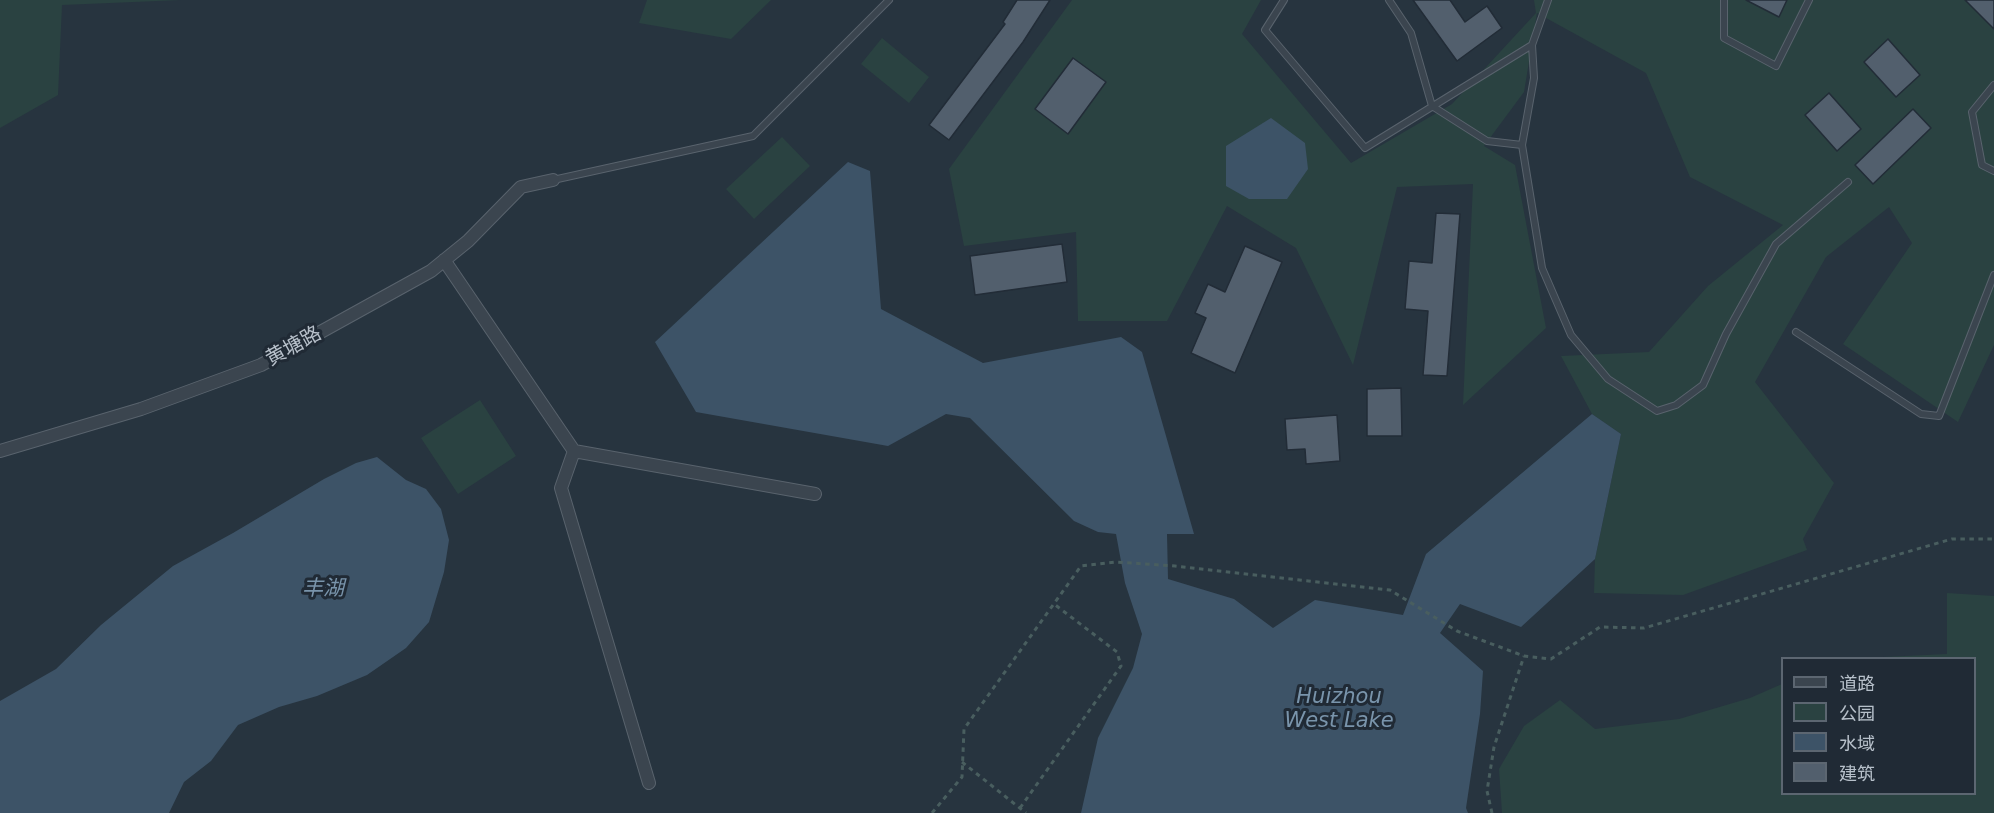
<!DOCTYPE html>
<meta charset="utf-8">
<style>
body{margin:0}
#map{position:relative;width:1994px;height:813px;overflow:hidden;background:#27343f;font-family:"DejaVu Sans","Noto Sans SC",sans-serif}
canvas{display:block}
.legend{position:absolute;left:1781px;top:657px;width:195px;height:138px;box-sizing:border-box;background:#202a35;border:2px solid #5c6671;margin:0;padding:8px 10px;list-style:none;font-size:18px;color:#b7c0ca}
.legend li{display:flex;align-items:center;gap:12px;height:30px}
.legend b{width:30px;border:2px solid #5c6671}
</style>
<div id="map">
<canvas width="1994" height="813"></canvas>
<ul class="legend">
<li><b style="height:8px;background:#3b454f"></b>道路</li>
<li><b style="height:16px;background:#2a4241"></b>公园</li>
<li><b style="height:16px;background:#3d5367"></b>水域</li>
<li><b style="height:16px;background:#525f6d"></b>建筑</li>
</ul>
</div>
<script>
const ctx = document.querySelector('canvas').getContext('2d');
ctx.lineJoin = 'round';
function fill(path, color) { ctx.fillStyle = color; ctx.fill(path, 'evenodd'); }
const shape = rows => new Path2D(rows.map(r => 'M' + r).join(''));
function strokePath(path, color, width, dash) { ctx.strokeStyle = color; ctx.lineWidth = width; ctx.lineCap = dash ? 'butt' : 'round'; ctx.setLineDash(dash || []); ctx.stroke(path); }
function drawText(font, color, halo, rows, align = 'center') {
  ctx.font = font + ' "DejaVu Sans","Noto Sans SC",sans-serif'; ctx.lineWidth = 6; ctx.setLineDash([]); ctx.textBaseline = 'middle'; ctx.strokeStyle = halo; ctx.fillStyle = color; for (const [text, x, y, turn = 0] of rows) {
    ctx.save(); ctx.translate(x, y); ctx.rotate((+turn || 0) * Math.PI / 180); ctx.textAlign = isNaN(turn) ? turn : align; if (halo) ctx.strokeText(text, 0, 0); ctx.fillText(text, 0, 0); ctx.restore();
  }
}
const green = shape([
 [0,0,181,0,62,5,58,95,0,128],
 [647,0,771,0,731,39,639,23],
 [1072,0,1261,0,1242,34,1351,163,1452,104,1536,13,1534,0,1994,0,1994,345,1958,422,1843,344,1912,243,1889,207,1826,257,1755,382,1834,483,1803,539,1807,550,1683,595,1594,593,1595,559,1621,434,1592,414,1561,356,1649,352,1708,286,1783,225,1690,177,1646,73,1537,13,1524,92,1484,146,1515,165,1546,328,1463,405,1473,184,1397,187,1353,365,1296,248,1227,206,1167,321,1078,321,1076,232,964,246,949,169],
 [882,38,929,77,909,103,861,64],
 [782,137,810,166,754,219,726,189],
 [480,400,516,456,458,494,421,438],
 [1947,593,1994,596,1994,813,1502,813,1499,769,1524,726,1560,700,1595,729,1679,719,1750,698,1782,684,1782,794,1974,794,1974,658,1862,658,1947,654]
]);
const water = shape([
 [1271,118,1305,143,1308,169,1287,199,1249,199,1226,186,1226,146],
 [848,162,870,171,881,309,983,363,1121,337,1142,352,1194,534,1167,534,1168,579,1234,599,1273,628,1315,600,1403,615,1426,554,1592,414,1621,434,1595,559,1521,627,1460,604,1440,633,1483,671,1480,714,1466,808,1468,813,1081,813,1098,738,1133,668,1142,634,1125,583,1116,534,1098,532,1074,521,970,418,946,414,888,446,696,412,655,342],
 [377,457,406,480,426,489,441,509,449,540,444,572,429,622,406,648,367,675,317,696,279,707,238,725,211,761,184,782,169,813,0,813,0,701,56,669,101,625,173,566,233,533,324,479,356,463]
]);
const building = shape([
 [1017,0,1050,0,1023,42,949,140,929,125,1005,24,1003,22,1017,0],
 [1413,0,1450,0,1465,22,1487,6,1502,28,1457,61,1413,0],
 [1746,0,1787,0,1779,17,1746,0],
 [1965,0,1994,0,1994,29,1965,0],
 [1888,39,1920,75,1896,97,1864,62,1888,39],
 [1073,58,1106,82,1068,134,1035,109,1073,58],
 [1829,93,1861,129,1837,151,1805,115,1829,93],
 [1913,109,1931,128,1873,184,1855,165,1913,109],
 [1436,213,1460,214,1447,376,1423,375,1428,311,1405,309,1409,261,1432,263,1436,213],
 [1062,244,1067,282,975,295,970,256,1062,244],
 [1245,246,1282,262,1235,373,1191,353,1206,318,1195,313,1208,284,1225,292,1245,246],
 [1401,388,1402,436,1367,436,1367,389,1401,388],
 [1337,415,1340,461,1306,464,1305,449,1287,450,1285,419,1337,415]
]);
const path = shape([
 [962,762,1026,813],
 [1020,808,1121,666,1117,652,1054,604],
 [932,813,962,777,964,729,1081,566,1116,562,1175,566,1390,590,1457,631,1524,656,1551,659,1600,627,1644,628,1952,539,1994,539],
 [1492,813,1487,791,1494,747,1524,656]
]);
const service = shape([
 [1284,0,1265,30,1365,148,1532,45,1548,0],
 [1389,0,1411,33,1432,106,1487,141,1522,145],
 [1724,0,1724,38,1776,66,1809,0],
 [1532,45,1534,78,1522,145,1542,268,1571,335,1608,379,1657,411,1676,405,1703,385,1726,334,1776,244,1848,182],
 [1994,85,1972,112,1982,165,1994,171],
 [553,180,753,136,889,0],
 [1796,332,1921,414,1939,416,1994,275]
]);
const minor = shape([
 [444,260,574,451,815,494],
 [0,451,141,409,261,365,431,271,468,241,521,187,553,180],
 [574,451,561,488,649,783]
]);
const streetNames = [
 ["黄塘路",294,347,-29]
];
const waterNames = [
 ["丰湖",323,590],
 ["Huizhou",1339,698],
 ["West Lake",1339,722]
];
fill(green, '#2a4241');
fill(water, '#3d5367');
fill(building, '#525f6d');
strokePath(building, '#222c37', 1.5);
strokePath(service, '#59636d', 8);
strokePath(minor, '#59636d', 14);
strokePath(path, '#495e5f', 3, [4.5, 4.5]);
strokePath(service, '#3b454f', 6);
strokePath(minor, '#3b454f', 12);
drawText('20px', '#b7c0ca', '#202a35', streetNames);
drawText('italic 21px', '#7994ab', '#202a35', waterNames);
</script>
